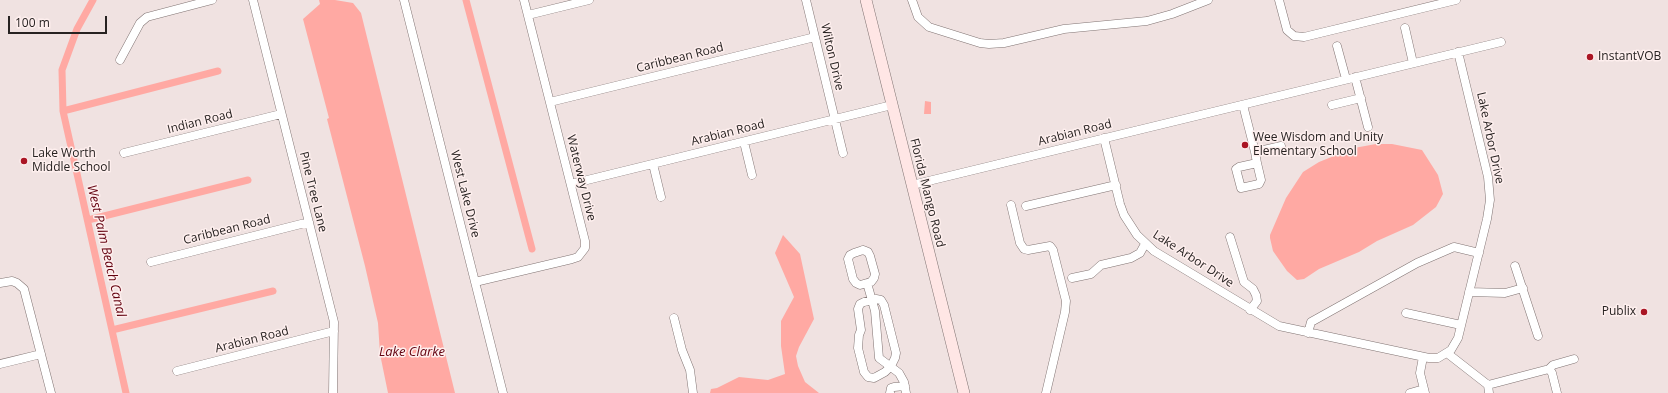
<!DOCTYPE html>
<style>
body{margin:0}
#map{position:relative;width:1668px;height:393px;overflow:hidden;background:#f0e2e1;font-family:"Open Sans",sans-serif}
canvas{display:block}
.scale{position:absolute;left:8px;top:16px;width:99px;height:18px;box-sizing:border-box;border:2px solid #272221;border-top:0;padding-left:5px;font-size:12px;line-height:14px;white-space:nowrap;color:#272221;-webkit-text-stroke:3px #feefee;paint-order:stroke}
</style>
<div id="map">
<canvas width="1668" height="393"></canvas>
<div class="scale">100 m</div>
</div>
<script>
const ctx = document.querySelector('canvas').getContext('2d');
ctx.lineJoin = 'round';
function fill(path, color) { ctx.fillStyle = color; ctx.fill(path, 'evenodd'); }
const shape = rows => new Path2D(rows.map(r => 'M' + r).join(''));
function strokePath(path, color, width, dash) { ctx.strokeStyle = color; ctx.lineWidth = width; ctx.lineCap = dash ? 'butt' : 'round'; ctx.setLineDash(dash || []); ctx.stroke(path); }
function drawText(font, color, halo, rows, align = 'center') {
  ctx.font = font + ' "Open Sans",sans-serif'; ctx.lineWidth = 3; ctx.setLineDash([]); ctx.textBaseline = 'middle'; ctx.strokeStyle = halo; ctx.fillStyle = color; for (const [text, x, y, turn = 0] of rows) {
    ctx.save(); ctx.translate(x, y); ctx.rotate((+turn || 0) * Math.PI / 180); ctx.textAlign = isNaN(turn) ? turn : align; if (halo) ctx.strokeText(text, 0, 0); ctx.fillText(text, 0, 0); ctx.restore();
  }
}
const water = shape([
 [319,0,335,0,353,3,361,13,455,393,388,393,380,354,378,323,365,266,327,119,329,118,303,19,320,4],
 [925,101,931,102,931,114,924,114],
 [1376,144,1392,144,1422,150,1438,175,1443,194,1436,207,1413,225,1377,241,1359,252,1319,269,1304,279,1297,280,1287,271,1273,251,1270,238,1270,235,1286,198,1303,172,1319,162,1354,148],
 [783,235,800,254,814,319,799,347,796,356,798,366,805,382,819,393,710,393,711,389,717,388,739,377,768,380,785,374,781,346,781,321,794,297,775,253]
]);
const canal = shape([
 [93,0,77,29,62,70,63,111,126,393],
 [466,0,532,249],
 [63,111,218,71],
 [88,220,248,180],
 [112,330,273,291]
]);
const street = shape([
 [253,0,334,322,333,393],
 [404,0,503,393],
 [806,0,843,153],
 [912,0,918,17,929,27,980,43,989,44,1004,43,1064,29,1147,21,1172,14,1208,0],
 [1279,0,1287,30,1294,36,1304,37,1456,0],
 [528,15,589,0],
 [1405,28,1413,63],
 [1337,46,1346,79],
 [120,60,140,23,147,17,212,0],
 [1355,77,1368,127],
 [550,102,815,37],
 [1243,105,1255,152,1257,163,1261,180,1259,184,1241,188,1236,169,1239,167,1257,163],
 [1332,105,1361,98],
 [1104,138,1120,204,1124,215,1137,235,1154,251,1279,326,1429,358,1438,358,1451,350,1458,338,1487,219,1490,200,1488,177,1458,52],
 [744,142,752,175],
 [1255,152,1281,146],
 [124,153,281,114],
 [653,164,661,197],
 [571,184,892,105],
 [912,185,1501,42],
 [1011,205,1020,243,1024,249,1028,250,1050,246,1053,250,1066,301,1065,312,1046,393],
 [1026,206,1116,185],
 [1230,237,1244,282,1253,289,1256,295,1257,301,1250,310],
 [863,250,868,252,870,256,875,274,874,278,871,282,860,285,856,283,853,279,848,259,850,255,854,253,863,250],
 [151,262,309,222],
 [1515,266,1538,336],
 [1072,278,1091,274,1101,265,1131,258,1140,253,1145,244],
 [475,282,572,259,578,257,585,248,585,241,524,0],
 [0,283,12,281,17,283,24,289,51,393],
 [867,283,875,311,879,358,899,373,904,382,906,393],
 [1469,292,1505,293,1523,288],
 [876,299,881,300,884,305,896,353,895,358,891,366,885,372,874,378,868,377,864,372,858,348,859,335,861,330,858,309,860,304,864,302,876,299],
 [1406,313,1461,325],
 [674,318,682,350,690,370,693,393],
 [1308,333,1311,322,1417,263,1454,247,1479,253],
 [1447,353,1488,385,1549,369,1553,365,1574,359],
 [1423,357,1420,373,1425,393],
 [0,364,41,354],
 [1549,369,1552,373,1557,393],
 [177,371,334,331],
 [1488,385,1489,393],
 [890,393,891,388,894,387,905,386],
 [1410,393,1424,389]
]);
const secondary = shape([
 [866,0,964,393]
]);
const markers = [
 [1590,57,4,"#aa1524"],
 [1245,145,4,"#aa1524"],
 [24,161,4,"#aa1524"],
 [1644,312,4,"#aa1524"]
];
const streetNames = [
 ["Wilton Drive",832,57,77],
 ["Caribbean Road",680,58,-14],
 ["Indian Road",200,122,-14],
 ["Arabian Road",728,133,-14],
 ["Arabian Road",1075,133,-14],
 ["Lake Arbor Drive",1490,138,78],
 ["Waterway Drive",581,178,76],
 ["Pine Tree Lane",313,192,76],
 ["Florida Mango Road",927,193,76],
 ["West Lake Drive",465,194,76],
 ["Caribbean Road",227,230,-14],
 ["Lake Arbor Drive",1193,259,33],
 ["Arabian Road",252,340,-14]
];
const poiNames = [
 ["InstantVOB",1598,57],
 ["Wee Wisdom and Unity",1253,138],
 ["Elementary School",1253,152],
 ["Lake Worth",32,154],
 ["Middle School",32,168],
 ["Publix",1636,312,"right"]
];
const waterNames = [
 ["West Palm Beach Canal",106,251,77],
 ["Lake Clarke",412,352]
];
fill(water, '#ffa9a3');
strokePath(canal, '#ffa9a3', 7);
strokePath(street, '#817473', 9);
strokePath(secondary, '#817473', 12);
strokePath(street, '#fff', 8);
strokePath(secondary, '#ffe6e5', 11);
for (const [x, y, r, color] of markers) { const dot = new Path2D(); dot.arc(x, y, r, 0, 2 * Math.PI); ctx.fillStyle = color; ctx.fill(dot); strokePath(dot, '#feefee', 1.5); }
drawText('12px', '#272221', '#feefee', streetNames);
drawText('12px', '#272221', '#feefee', poiNames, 'left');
drawText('italic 13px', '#63010e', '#feefee', waterNames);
</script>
